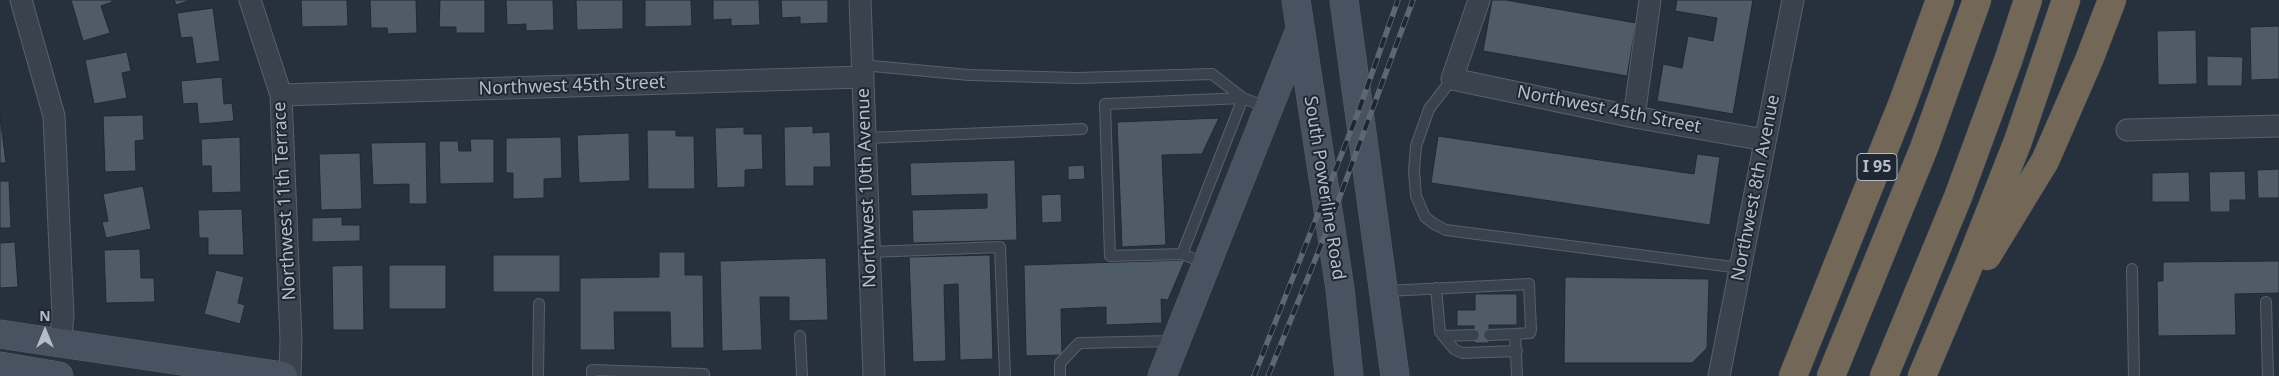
<!DOCTYPE html>
<style>
body{margin:0}
#map{position:relative;width:2279px;height:376px;overflow:hidden;background:#27303d;font-family:"Noto Sans",sans-serif}
canvas{display:block}
.north{position:absolute;left:20px;top:306px;width:50px;height:50px;-webkit-text-stroke:4px #1f2732;paint-order:stroke;rotate:0deg;font-size:14px;font-weight:700;line-height:20px;text-align:center;color:#b7bdc8}
.north::after{content:'';display:block;margin:auto;width:18px;height:22px;background:#b7bdc8;clip-path:polygon(50% 0,100% 100%,50% 72%,0 100%)}
</style>
<div id="map">
<canvas width="2279" height="376"></canvas>
<div class="north">N</div>
</div>
<script>
const ctx = document.querySelector('canvas').getContext('2d');
ctx.lineJoin = 'round';
function fill(path, color) { ctx.fillStyle = color; ctx.fill(path, 'evenodd'); }
const shape = rows => new Path2D(rows.map(r => 'M' + r).join(''));
function strokePath(path, color, width, dash) { ctx.strokeStyle = color; ctx.lineWidth = width; ctx.lineCap = dash ? 'butt' : 'round'; ctx.setLineDash(dash || []); ctx.stroke(path); }
function drawText(font, color, halo, rows, align = 'center') {
  ctx.font = font + ' "Noto Sans",sans-serif'; ctx.lineWidth = 4; ctx.setLineDash([]); ctx.textBaseline = 'middle'; ctx.strokeStyle = halo; ctx.fillStyle = color; for (const [text, x, y, turn = 0] of rows) {
    ctx.save(); ctx.translate(x, y); ctx.rotate((+turn || 0) * Math.PI / 180); ctx.textAlign = isNaN(turn) ? turn : align; if (halo) ctx.strokeText(text, 0, 0); ctx.fillText(text, 0, 0); ctx.restore();
  }
}
const building = shape([
 [71,0,112,0,112,2,101,6,110,33,83,41,71,0],
 [174,0,191,0,176,5,174,0],
 [301,0,347,0,348,26,302,27,301,0],
 [370,0,416,0,417,33,388,34,387,28,371,28,370,0],
 [440,0,485,0,485,33,456,33,456,27,439,27,440,0],
 [506,0,553,0,554,30,526,31,526,24,507,25,506,0],
 [576,0,623,0,623,29,577,30,576,0],
 [645,0,691,0,692,26,645,27,645,0],
 [713,0,759,0,760,25,731,26,731,19,713,20,713,0],
 [781,0,828,0,828,23,800,24,800,17,782,18,781,0],
 [1492,0,1506,0,1636,23,1627,76,1483,51,1492,0],
 [1677,0,1753,0,1733,114,1657,101,1663,64,1682,68,1688,36,1713,41,1717,18,1675,11,1677,0],
 [213,8,220,61,196,64,192,37,181,38,177,13,213,8],
 [2279,26,2279,79,2251,80,2250,27,2279,26],
 [2196,30,2197,84,2158,85,2157,31,2196,30],
 [127,52,131,71,122,73,127,98,94,104,85,60,127,52],
 [2207,56,2243,57,2242,86,2207,86,2207,56],
 [222,77,224,104,232,103,234,121,199,124,197,103,183,104,181,81,222,77],
 [143,115,144,140,135,141,136,171,105,172,103,116,143,115],
 [0,116,6,163,0,163,0,116],
 [1219,118,1202,154,1162,155,1166,245,1122,247,1117,122,1219,118],
 [813,126,813,133,830,132,831,167,814,167,814,186,785,186,784,127,813,126],
 [744,127,744,134,762,134,763,169,745,170,745,187,717,188,715,128,744,127],
 [647,130,676,130,676,136,694,136,695,189,648,189,647,130],
 [629,133,630,181,579,183,577,135,629,133],
 [1438,136,1694,174,1697,154,1720,157,1710,225,1431,183,1438,136],
 [240,137,241,192,212,193,211,166,202,166,201,139,240,137],
 [561,137,562,178,544,179,544,198,513,199,513,173,506,173,506,138,561,137],
 [470,139,494,139,494,183,440,184,439,141,458,141,459,151,471,151,470,139],
 [426,142,427,204,409,204,409,184,373,185,371,143,426,142],
 [360,153,362,209,321,210,319,154,360,153],
 [1015,160,1017,240,913,243,912,210,987,208,987,194,911,196,910,163,1015,160],
 [1084,165,1085,179,1068,180,1068,166,1084,165],
 [2279,169,2279,198,2258,198,2257,170,2279,169],
 [2245,171,2246,200,2230,200,2230,212,2210,212,2209,172,2245,171],
 [2189,172,2190,202,2152,202,2152,173,2189,172],
 [0,181,9,181,11,228,0,228,0,181],
 [143,186,151,229,106,238,102,222,108,221,103,194,143,186],
 [1061,194,1062,222,1042,223,1041,195,1061,194],
 [242,209,244,255,208,255,208,238,199,238,198,210,242,209],
 [342,217,342,225,360,225,360,241,312,242,312,218,342,217],
 [15,242,18,287,0,288,0,243,15,242],
 [140,249,141,278,154,278,155,302,106,303,104,250,140,249],
 [659,252,685,252,685,275,703,275,704,348,671,348,670,312,614,312,615,350,580,350,580,278,659,277,659,252],
 [493,255,560,255,560,292,493,292,493,255],
 [990,255,993,359,960,360,958,284,944,285,946,361,913,362,909,257,990,255],
 [826,258,828,320,789,321,789,297,760,297,762,350,722,351,720,261,826,258],
 [1185,260,1168,300,1161,299,1162,323,1106,325,1106,307,1061,309,1062,355,1026,356,1024,265,1185,260],
 [2279,261,2279,293,2235,294,2236,335,2158,336,2157,281,2163,281,2163,262,2279,261],
 [363,265,364,330,333,330,332,266,363,265],
 [389,265,446,265,446,309,389,309,389,265],
 [216,270,244,277,238,303,245,305,240,324,204,314,216,270],
 [1565,277,1709,279,1707,348,1692,363,1564,363,1565,277],
 [1475,294,1517,294,1517,325,1489,325,1489,343,1474,343,1474,326,1457,326,1457,310,1475,310,1475,294]
]);
const lane = shape([
 [862,65,969,75,1077,78,1212,74,1243,98],
 [1452,79,1429,109,1416,146,1414,171,1416,196,1425,217,1434,224,1446,230,1740,268],
 [867,138,1082,129],
 [870,252,1000,247,1005,376],
 [1182,254,1110,256,1105,104,1243,98],
 [1207,264,1182,254,1243,98,1268,108],
 [2132,269,2134,376],
 [1436,288,1440,332,1454,349,1462,353,1517,351],
 [1386,291,1529,284,1531,330,1530,333,1515,334,1517,376],
 [2266,302,2268,376],
 [1489,335,1515,334],
 [800,336,802,376],
 [1443,336,1474,335],
 [538,376,539,304],
 [592,376,592,370,704,374,704,376],
 [1060,376,1060,363,1079,343,1173,341]
]);
const street = shape([
 [21,0,54,116,63,316,60,344],
 [250,0,281,95,291,340,290,376],
 [860,0,874,376],
 [1479,0,1452,79,1634,117,1765,140],
 [281,95,863,77],
 [1634,117,1650,0],
 [2127,130,2279,126],
 [1719,376,1793,0]
]);
const secondary = shape([
 [1296,0,1340,289,1349,376],
 [1344,0,1395,376],
 [0,334,283,376],
 [0,366,59,376],
 [1162,376,1299,32]
]);
const highway = shape([
 [1987,256,2045,161,2089,60,2112,0],
 [1793,376,1903,102,1940,0],
 [1831,376,1924,148,1977,0],
 [1884,376,1958,197,2008,61,2028,0],
 [1922,376,1967,270,2018,141,2066,0]
]);
const rail = shape([
 [1254,376,1359,110,1398,0],
 [1268,376,1330,223,1413,0]
]);
const shields = [
 [1877,167,40]
];
const shieldNames = [
 ["I 95",1877,167]
];
const streetNames = [
 ["Northwest 45th Street",572,86,-2],
 ["Northwest 45th Street",1609,110,11],
 ["Northwest 10th Avenue",867,188,-92],
 ["South Powerline Road",1324,188,81],
 ["Northwest 8th Avenue",1756,188,-79],
 ["Northwest 11th Terrace",285,201,-93]
];
fill(building, '#505b68');
strokePath(building, '#212934', 1);
strokePath(lane, '#58606b', 12);
strokePath(street, '#58606b', 23);
strokePath(secondary, '#58606b', 29);
strokePath(highway, '#454d58', 29);
strokePath(lane, '#3a424d', 10);
strokePath(street, '#3a424d', 21);
strokePath(secondary, '#495260', 28);
strokePath(highway, '#736858', 28);
strokePath(rail, '#5d6674', 5.5);
strokePath(rail, '#1f2732', 4, [11]);
for (const [x, y, w] of shields) { const box = new Path2D(); box.roundRect(x - w / 2, y - 13.5, w, 27, 4); ctx.fillStyle = '#1f2732'; ctx.fill(box); strokePath(box, '#b7bdc8', 1); }
drawText('bold 16px', '#b7bdc8', null, shieldNames);
drawText('18px', '#b7bdc8', '#1f2732', streetNames);
</script>
